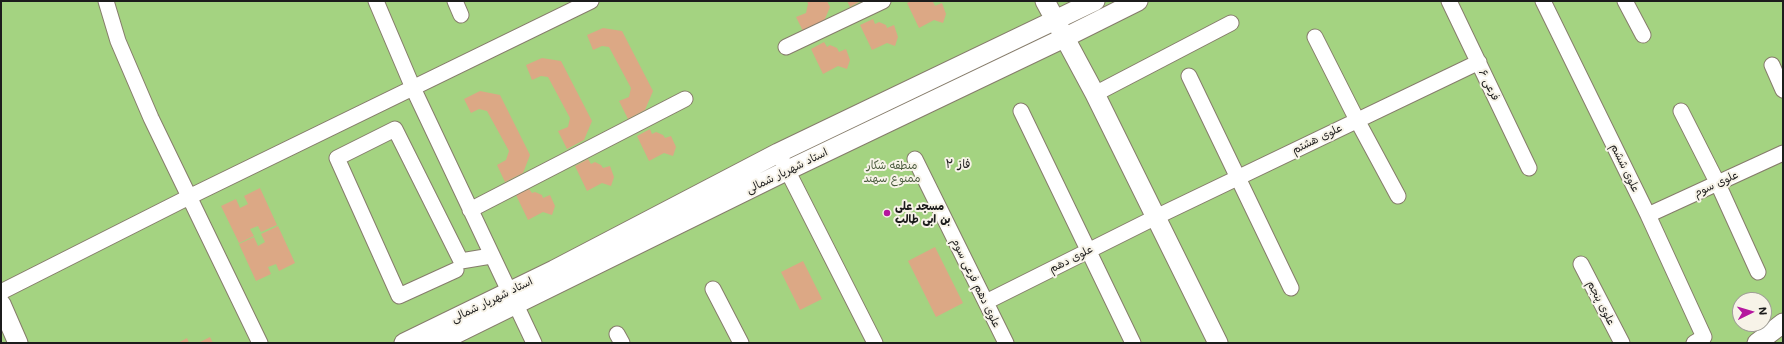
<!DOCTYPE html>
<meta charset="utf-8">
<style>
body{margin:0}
#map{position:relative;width:1784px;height:344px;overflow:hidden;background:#f0dbba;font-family:Mali,sans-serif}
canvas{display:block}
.frame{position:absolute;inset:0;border:2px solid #1c1c1c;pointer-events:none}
.north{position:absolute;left:1732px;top:292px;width:40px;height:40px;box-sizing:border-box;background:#f7f3e8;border:1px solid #9f9d96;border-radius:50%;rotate:85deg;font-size:11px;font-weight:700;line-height:16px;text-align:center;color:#1c1c1c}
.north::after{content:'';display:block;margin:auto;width:14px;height:18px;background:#b5179e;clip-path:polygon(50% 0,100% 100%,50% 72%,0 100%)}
</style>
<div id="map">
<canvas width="1784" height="344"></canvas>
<div class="frame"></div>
<div class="north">N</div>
</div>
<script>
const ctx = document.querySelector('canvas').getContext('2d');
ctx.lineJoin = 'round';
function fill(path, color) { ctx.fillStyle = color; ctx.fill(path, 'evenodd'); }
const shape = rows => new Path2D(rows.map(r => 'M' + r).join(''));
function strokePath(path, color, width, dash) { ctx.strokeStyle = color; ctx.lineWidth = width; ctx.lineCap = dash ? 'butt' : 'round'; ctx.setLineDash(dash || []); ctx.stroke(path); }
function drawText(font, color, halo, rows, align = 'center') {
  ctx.font = font + ' Mali,"Playpen Sans Arabic",sans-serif'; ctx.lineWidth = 4; ctx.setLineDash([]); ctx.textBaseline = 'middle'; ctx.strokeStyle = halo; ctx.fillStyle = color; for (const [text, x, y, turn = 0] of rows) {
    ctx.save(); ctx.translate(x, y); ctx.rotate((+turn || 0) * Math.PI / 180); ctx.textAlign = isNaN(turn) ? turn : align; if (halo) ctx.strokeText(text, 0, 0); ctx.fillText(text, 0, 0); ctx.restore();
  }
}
const green = shape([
 [1,1,1783,1,1783,343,1,343],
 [1740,300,1764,300,1764,324,1740,324]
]);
const building = shape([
 [807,1,827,1,830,7,822,26,805,35,796,17,806,13,808,4],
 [847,1,861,1,850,7],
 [911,1,930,1,933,2,935,6,942,3,946,14,943,23,934,20,919,28,907,3],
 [873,19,875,24,879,22,886,25,887,28,894,25,898,37,895,46,887,43,872,50,860,25],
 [603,28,622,31,653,91,645,110,628,119,619,101,629,97,631,88,609,47,602,46,593,50,587,35],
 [824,42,827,47,830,45,837,48,839,52,846,49,850,60,847,69,838,66,823,74,811,49],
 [542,58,561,61,592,121,584,140,567,149,558,131,568,127,570,118,548,77,541,76,532,80,526,65],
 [480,91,500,95,530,155,523,173,505,182,497,165,506,160,509,151,487,111,479,109,471,113,464,99],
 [650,129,652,134,656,132,663,135,665,138,671,136,676,147,673,156,664,153,649,161,637,136],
 [588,159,591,164,595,162,601,165,603,168,610,166,614,177,611,186,602,183,587,191,575,166],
 [260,188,277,225,261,232,258,226,250,229,254,236,239,243,221,206,236,199,240,208,248,204,244,196],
 [529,189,532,193,535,192,542,195,543,198,550,195,555,206,552,215,543,212,528,220,516,195],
 [278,226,295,263,279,271,276,264,268,267,271,274,256,281,239,244,254,237,258,246,265,242,261,234],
 [935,247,963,303,936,317,908,261],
 [803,261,822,299,800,310,781,272],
 [210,337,213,343,198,343],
 [187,338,189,343,178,343]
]);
const minor = shape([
 [106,1,118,41,151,118,260,343],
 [376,1,413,88,509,291],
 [455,1,461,15],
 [1449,1,1529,168],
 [1543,1,1648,215,1704,337,1694,343],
 [1625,1,1643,35],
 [1315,37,1357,120,1398,196],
 [786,47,883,1],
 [1772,65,1783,90],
 [1189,76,1291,288],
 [1095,94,1231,23],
 [1021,111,1133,343],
 [1681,111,1718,184,1758,272],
 [915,159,1006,343],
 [782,160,875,343],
 [470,210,685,99],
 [1648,215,1783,153],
 [1581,264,1622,343],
 [456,270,399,296,337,158,395,129,461,261,491,256],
 [713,289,741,343],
 [1,292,189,197,591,1],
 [986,302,1156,217,1479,62],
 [516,305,534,343],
 [617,334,622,343]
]);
const tertiary = shape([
 [1045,1,1095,94,1218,343],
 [1,304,18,343],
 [404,343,554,270,778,153,1095,1],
 [437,343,786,171,1064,38,1138,1],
 [1757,343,1783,323]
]);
const markers = [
 [887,213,4,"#b5179e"]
];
const streetNames = [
 ["فرعی ۶",1489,85,64],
 ["علوی هشتم",1317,139,-26],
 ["علوی ششم",1625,168,64],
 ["استاد شهریار شمالی",787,171,-26],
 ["علوی سوم",1716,184,-25],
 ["علوی دهم",1071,259,-27],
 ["علوی دهم فرعی سوم",976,283,64],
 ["استاد شهریار شمالی",492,300,-26],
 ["علوی پنجم",1601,303,63]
];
const parkNames = [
 ["منطقه شکار",892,166],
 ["ممنوع سهند",892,179]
];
const poiNames = [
 ["مسجد علی",895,207],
 ["بن ابی طالب",895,220]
];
const neighbourhoodNames = [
 ["فاز ۲",958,164]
];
fill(green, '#a4d381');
fill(building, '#dca885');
strokePath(minor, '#867c6b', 17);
strokePath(tertiary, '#867c6b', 21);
strokePath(minor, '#fff', 15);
strokePath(tertiary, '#fff', 19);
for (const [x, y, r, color] of markers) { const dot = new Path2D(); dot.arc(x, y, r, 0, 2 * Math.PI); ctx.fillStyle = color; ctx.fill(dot); strokePath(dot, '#f7f3e8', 1.5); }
drawText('11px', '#1c1c1c', '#f7f3e8', streetNames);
drawText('11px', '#4c5c3f', '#f7f3e8', parkNames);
drawText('bold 11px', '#1c1c1c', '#f7f3e8', poiNames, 'left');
drawText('12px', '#1c1c1c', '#f7f3e8', neighbourhoodNames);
</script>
